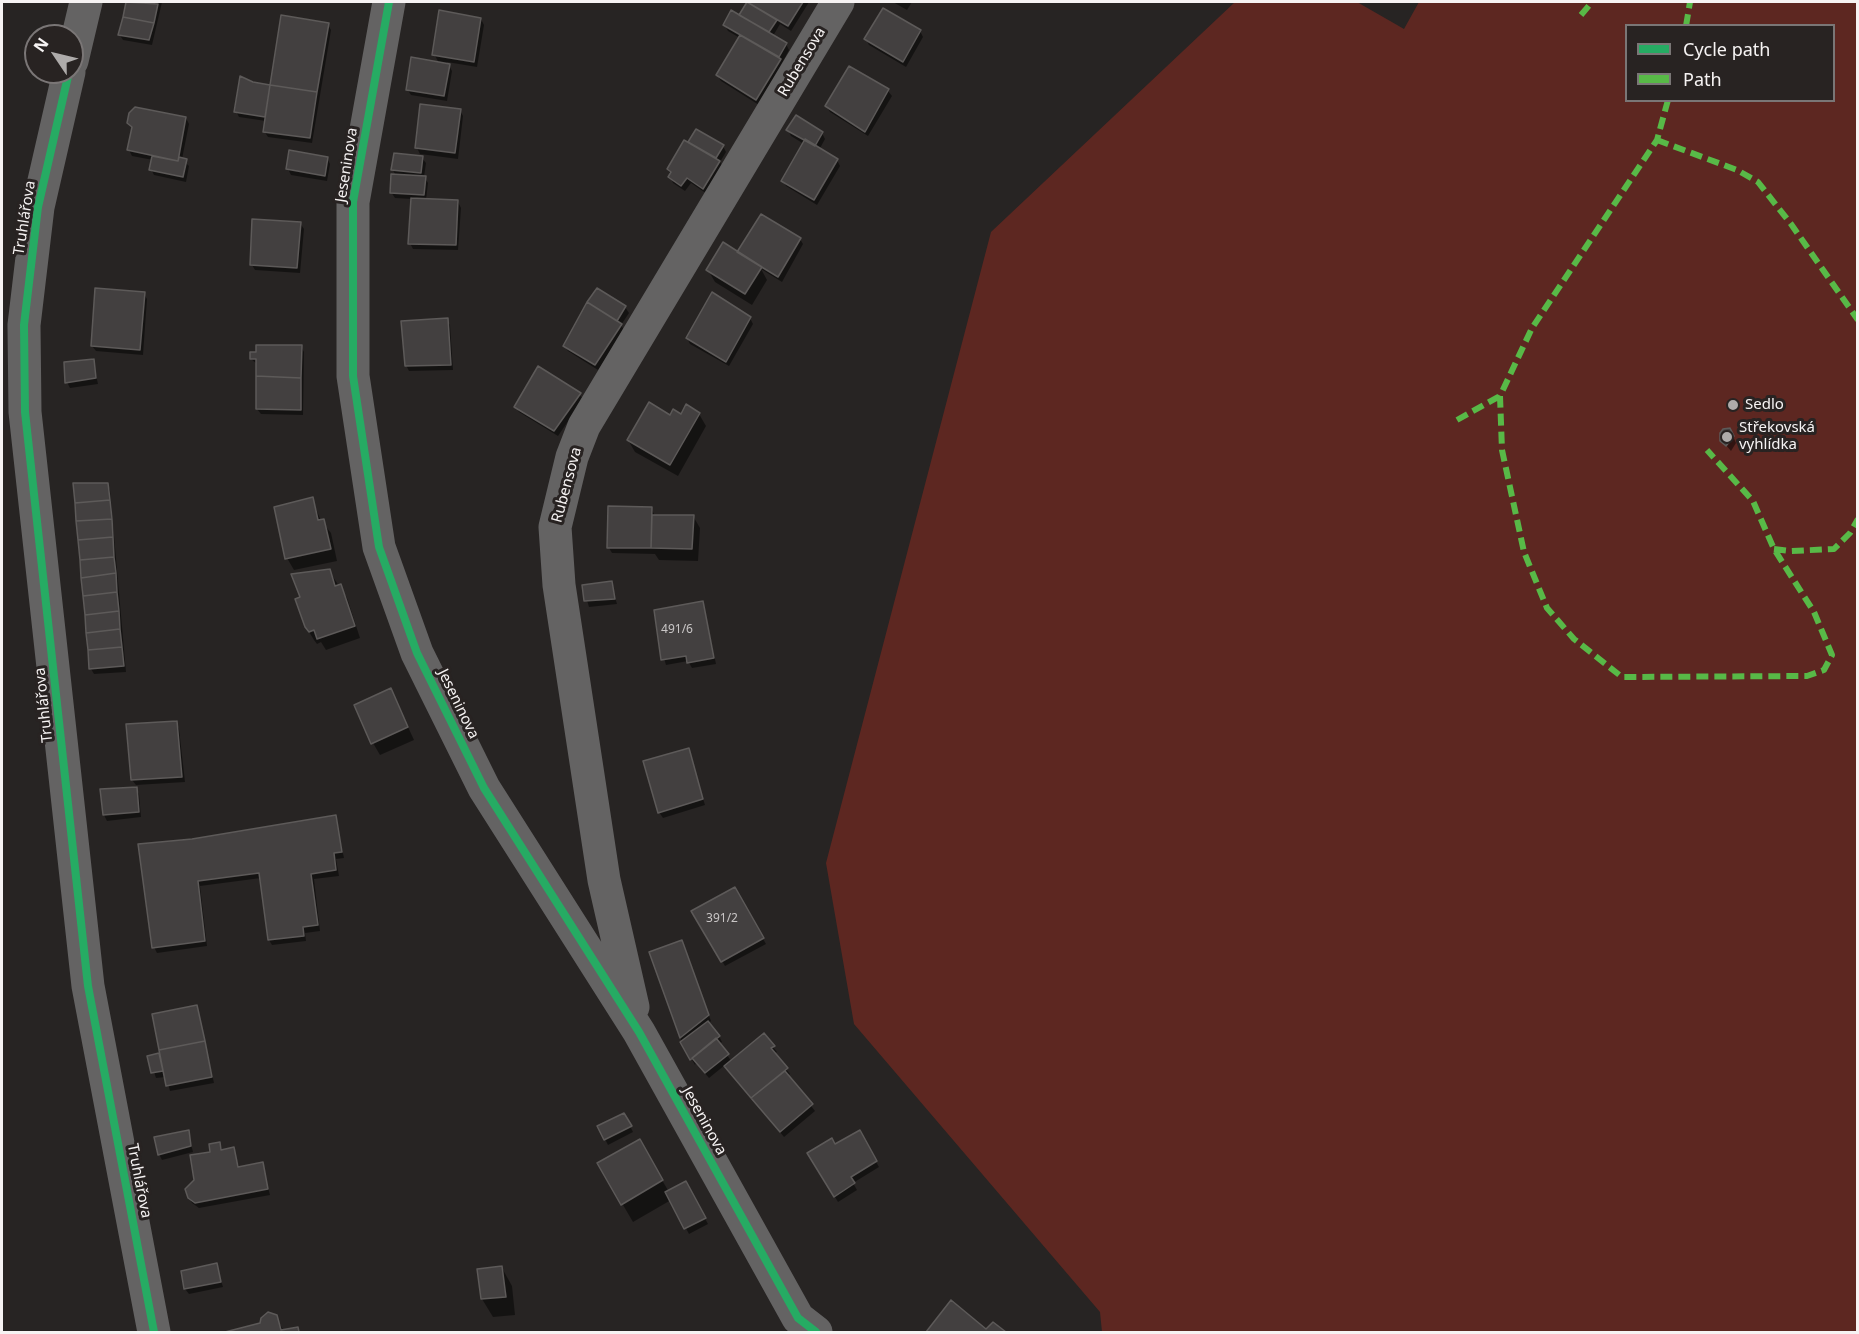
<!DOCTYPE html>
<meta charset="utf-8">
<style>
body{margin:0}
#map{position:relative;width:1859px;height:1334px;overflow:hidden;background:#272423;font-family:"Noto Sans",sans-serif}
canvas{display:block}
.frame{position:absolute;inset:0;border:3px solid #f6f3f3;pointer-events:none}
.legend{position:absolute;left:1625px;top:24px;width:210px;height:78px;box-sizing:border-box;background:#282322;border:2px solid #7a7676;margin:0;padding:8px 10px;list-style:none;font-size:18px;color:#f6f3f3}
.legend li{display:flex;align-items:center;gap:12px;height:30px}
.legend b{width:30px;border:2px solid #7a7676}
.north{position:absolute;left:24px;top:24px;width:60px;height:60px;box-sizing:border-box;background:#282322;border:2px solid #7a7676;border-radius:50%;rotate:305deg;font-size:16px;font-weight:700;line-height:24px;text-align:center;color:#f6f3f3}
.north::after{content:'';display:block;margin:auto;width:21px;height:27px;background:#aeabaa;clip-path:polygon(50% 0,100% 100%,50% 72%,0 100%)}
</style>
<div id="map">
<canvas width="1859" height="1334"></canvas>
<div class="frame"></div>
<ul class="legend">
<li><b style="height:8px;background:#26ab63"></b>Cycle path</li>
<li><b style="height:8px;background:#58b947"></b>Path</li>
</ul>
<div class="north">N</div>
</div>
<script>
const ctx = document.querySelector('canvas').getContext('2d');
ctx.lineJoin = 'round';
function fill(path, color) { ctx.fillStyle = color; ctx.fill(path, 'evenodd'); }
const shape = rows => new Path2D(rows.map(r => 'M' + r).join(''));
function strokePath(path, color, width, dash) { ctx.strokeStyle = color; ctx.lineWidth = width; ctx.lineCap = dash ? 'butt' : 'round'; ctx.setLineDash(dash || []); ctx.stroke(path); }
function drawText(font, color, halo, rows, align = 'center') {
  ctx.font = font + ' "Noto Sans",sans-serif'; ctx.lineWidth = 6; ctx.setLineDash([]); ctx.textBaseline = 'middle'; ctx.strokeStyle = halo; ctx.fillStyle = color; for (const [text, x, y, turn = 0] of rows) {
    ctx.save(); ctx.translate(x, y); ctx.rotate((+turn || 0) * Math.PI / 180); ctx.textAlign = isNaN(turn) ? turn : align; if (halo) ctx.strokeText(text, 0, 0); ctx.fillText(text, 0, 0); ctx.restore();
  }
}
const green = shape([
 [1235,2,1357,2,1404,29,1419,2,1857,2,1857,1332,1102,1332,1100,1312,854,1024,826,863,991,232],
 [1626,26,1834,26,1834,100,1626,100]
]);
const shadow = shape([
 [127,2,162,2,152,45,123,40,119,34],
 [749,2,809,2,791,31,780,24,773,36,786,44,789,50,759,105,721,81,717,75,740,38,728,31,725,25,740,17],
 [893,2,912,2,907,10],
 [481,19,484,25,477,67,447,62,452,71,447,101,411,95,407,89,439,63,434,54],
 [328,25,331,30,312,143,268,137,264,131,266,121,239,117,236,111,253,84,271,86],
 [920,31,923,37,906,67,869,45,866,39],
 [850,68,888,91,892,96,868,136,830,112,826,106],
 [460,110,463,116,458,159,420,154,417,148],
 [186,118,189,124,182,159,189,166,186,182,154,175,151,169,153,160,132,156,129,150,133,129,128,122],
 [788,130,822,133,825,139,819,150,837,160,840,166,817,205,786,186,783,181,804,144,791,136],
 [696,131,723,146,726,152,720,162,723,167,707,194,691,183,685,191,673,183,668,169],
 [395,154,422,158,426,163,424,177,428,183,426,200,458,202,461,208,458,250,413,249,410,243,412,199,395,198,391,192,396,176,393,170],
 [327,158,330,164,327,181,291,175,288,169],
 [300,223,304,229,300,273,255,270,252,265],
 [800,239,803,244,782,282,761,269,767,280,752,305,715,282,708,270,738,254],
 [144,294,147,299,143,355,96,351,92,346],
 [625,307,629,313,621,325,624,330,598,370,568,351,564,346],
 [750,318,753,324,729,366,690,344,687,338],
 [447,320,450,325,453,370,409,371,406,365],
 [301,346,304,352,303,415,261,414,257,409,257,364,251,359],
 [93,361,98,384,70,388,67,382],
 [579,394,583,399,558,436,519,412,515,407],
 [699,414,706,426,678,476,635,452,628,440,670,417],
 [1733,436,1736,443,1731,451,1725,444],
 [107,484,110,490,126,672,94,674,91,669],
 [312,499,321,521,331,533,337,561,294,570,287,558],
 [651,508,655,516,693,516,700,528,698,561,659,560,655,554,612,553,609,548],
 [329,571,347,598,360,638,326,650,321,642,317,644,314,640,306,627],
 [611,583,617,604,589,607,583,587],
 [703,603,716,664,692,668,688,661,666,665,657,634],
 [391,690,414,740,380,755,373,743],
 [176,723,179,729,185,782,136,785,132,780],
 [688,750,705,805,663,818,659,812],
 [136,788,139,794,141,817,107,821,104,815,102,791],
 [335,817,344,858,336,859,339,876,314,879,320,931,305,933,306,941,272,945,269,940,261,878,200,886,207,946,157,953,154,947,192,840],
 [735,889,766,944,725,966,693,911],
 [684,947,711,1021,708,1024,719,1036,722,1042,719,1044,732,1062,773,1047,777,1052,774,1054,790,1074,788,1076,815,1111,784,1137,725,1065,709,1078,696,1063,695,1065,682,1043,650,953],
 [197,1007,214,1083,170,1091,166,1077,156,1078,149,1057,161,1055],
 [624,1114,633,1132,608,1145,599,1127],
 [188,1132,193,1152,162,1160,159,1154],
 [859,1132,879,1167,853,1183,857,1190,838,1202,809,1153,835,1146],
 [639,1141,669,1192,686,1183,708,1224,689,1234,671,1200,633,1222,599,1164],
 [219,1143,222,1151,233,1149,240,1169,262,1164,270,1195,199,1208,192,1203,188,1196],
 [216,1265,223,1287,189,1294,185,1289],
 [502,1268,512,1286,515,1315,493,1317,482,1299],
 [951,1303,987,1331,993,1324,1004,1332,928,1332],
 [276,1318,284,1331,298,1329,300,1332,227,1332,261,1325]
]);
const building = shape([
 [126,2,158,4,154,23,123,17,126,2],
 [747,2,803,2,788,26,747,2],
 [747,2,777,20,769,32,739,15,747,2],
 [883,8,921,30,903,62,864,39,883,8],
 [439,10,481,18,474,62,432,55,439,10],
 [731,10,787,43,779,57,723,25,731,10],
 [281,15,329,23,317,92,270,85,281,15],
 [123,17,154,23,149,40,118,35,123,17],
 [740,35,781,59,756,100,716,75,740,35],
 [411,57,450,64,444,96,406,90,411,57],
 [849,66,889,89,865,132,825,106,849,66],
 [240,76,253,82,270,85,265,117,234,112,240,76],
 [270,85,317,92,310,138,263,132,270,85],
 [420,104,461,109,455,153,415,148,420,104],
 [135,107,186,117,178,161,127,150,132,127,127,123,129,113,135,107],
 [796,115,823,132,815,146,786,130,796,115],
 [696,129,724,145,716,158,688,142,696,129],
 [805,139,838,159,814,200,781,181,805,139],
 [684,140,720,161,703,189,687,178,681,186,668,177,671,172,667,169,684,140],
 [289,150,328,157,325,176,286,169,289,150],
 [394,153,423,156,421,173,391,170,394,153],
 [152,156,178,161,179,157,187,159,183,177,149,170,152,156],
 [391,174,426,176,424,195,390,193,391,174],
 [411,198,458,200,456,245,408,244,411,198],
 [761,214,801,238,778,277,737,252,761,214],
 [252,219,301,222,297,268,250,265,252,219],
 [723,242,762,267,745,294,706,270,723,242],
 [95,288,145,292,140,350,91,346,95,288],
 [597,288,626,306,617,321,587,302,597,288],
 [712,292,751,317,726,362,686,338,712,292],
 [587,302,622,324,595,365,563,346,587,302],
 [448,318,451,365,405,366,401,321,448,318],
 [256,345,302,345,301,378,256,376,256,359,250,359,250,352,256,352,256,345],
 [94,359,96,378,65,383,64,362,94,359],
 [538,366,581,393,554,431,514,407,538,366],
 [256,376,301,378,301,410,256,409,256,376],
 [649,402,670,415,673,409,681,414,686,404,700,413,670,465,627,440,649,402],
 [1730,428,1734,436,1726,446,1720,441,1720,433,1723,429,1730,428],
 [73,483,108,483,110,500,75,503,73,483],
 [313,497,318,520,324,519,331,549,285,559,274,507,313,497],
 [110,500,112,519,76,521,75,503,110,500],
 [608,506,652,507,651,548,607,548,608,506],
 [652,515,694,515,692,549,651,548,652,515],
 [112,519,113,537,78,540,76,521,112,519],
 [113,537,114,557,80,560,78,540,113,537],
 [114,557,116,573,81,578,80,560,114,557],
 [330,569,335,586,341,584,355,626,317,639,314,630,309,632,305,627,295,599,300,597,291,574,330,569],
 [116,573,117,592,83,596,81,578,116,573],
 [612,581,615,599,584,601,582,585,612,581],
 [117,592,119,611,85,615,83,596,117,592],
 [703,601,714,658,687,663,686,656,661,660,654,610,703,601],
 [119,611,120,629,86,633,85,615,119,611],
 [120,629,122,647,88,650,86,633,120,629],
 [122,647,124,666,89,669,88,650,122,647],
 [391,688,408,727,371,744,354,705,391,688],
 [177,721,182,777,131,780,126,724,177,721],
 [689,748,703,799,658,813,643,761,689,748],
 [137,787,139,812,103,815,100,789,137,787],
 [336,815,342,852,334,853,336,870,311,874,318,925,303,927,304,936,268,940,259,873,198,881,205,941,152,948,138,844,192,839,336,815],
 [735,887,764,938,721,962,691,911,735,887],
 [682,940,709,1015,680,1038,649,952,682,940],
 [197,1005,205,1041,159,1050,152,1014,197,1005],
 [708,1021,720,1036,690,1060,680,1042,708,1021],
 [764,1033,775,1046,771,1048,788,1068,751,1098,724,1066,764,1033],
 [716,1038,729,1054,705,1073,692,1058,716,1038],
 [205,1041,212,1077,166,1086,159,1050,205,1041],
 [159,1053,163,1071,151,1073,147,1056,159,1053],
 [785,1071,813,1104,780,1132,751,1098,785,1071],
 [624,1113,632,1126,604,1140,597,1126,624,1113],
 [189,1130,191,1146,158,1155,154,1137,189,1130],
 [860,1130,877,1161,851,1177,855,1183,834,1197,807,1153,832,1138,835,1144,860,1130],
 [640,1139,663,1180,621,1205,597,1163,640,1139],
 [220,1142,221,1150,234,1147,238,1167,263,1162,268,1189,195,1203,188,1198,185,1189,194,1180,190,1155,210,1152,209,1144,220,1142],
 [686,1181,706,1218,684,1229,665,1192,686,1181],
 [217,1263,221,1282,184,1289,181,1271,217,1263],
 [502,1266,506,1297,481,1299,477,1269,502,1266],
 [951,1300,986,1329,993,1322,1006,1332,926,1332,951,1300],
 [268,1312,277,1315,281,1330,298,1327,299,1332,225,1332,260,1323,261,1318,268,1312]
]);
const minor = shape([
 [389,2,353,202,353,376,379,547,417,653,484,788,639,1032,798,1318,816,1332],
 [72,61,86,2],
 [69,72,38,207,24,325,25,412,88,986,154,1332],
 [633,1007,604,880,559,585,555,527,572,457,584,426,838,2]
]);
const quiet = shape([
 [1581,15,1592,2],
 [1686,26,1690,2],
 [1668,100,1657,140,1532,328,1500,396,1502,450,1524,552,1547,608,1574,639,1622,677,1807,676,1824,670,1832,655,1814,612,1774,549,1753,501,1707,450],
 [1657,140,1737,170,1758,182,1791,224,1858,320],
 [1457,420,1500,396],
 [1774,549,1791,551,1834,549,1850,533,1858,519]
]);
const cycleway = shape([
 [389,2,353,202,353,376,379,547,417,653,484,788,639,1032,798,1318,816,1332],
 [69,72,38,207,24,325,25,412,88,986,154,1332]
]);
const markers = [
 [1733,405,6,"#aeabaa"],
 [1727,437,6,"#aeabaa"]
];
const numberNames = [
 ["491/6",677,630],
 ["391/2",722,919]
];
const streetNames = [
 ["Rubensova",802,62,-59],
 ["Jeseninova",347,165,-81],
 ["Truhlářova",25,218,-81],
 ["Rubensova",567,485,-75],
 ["Jeseninova",458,704,64],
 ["Truhlářova",44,705,-96],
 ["Jeseninova",704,1121,61],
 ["Truhlářova",139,1181,79]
];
const poiNames = [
 ["Sedlo",1745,405],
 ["Střekovská",1739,428],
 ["vyhlídka",1739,445]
];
fill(green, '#5d2721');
fill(shadow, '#0007');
fill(building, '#434040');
strokePath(building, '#5d5a59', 1.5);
strokePath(minor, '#646363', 33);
strokePath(quiet, '#58b947', 6, [12, 6]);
strokePath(cycleway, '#26ab63', 8);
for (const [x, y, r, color] of markers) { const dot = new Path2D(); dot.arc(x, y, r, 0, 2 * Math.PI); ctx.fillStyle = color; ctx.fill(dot); strokePath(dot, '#282322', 2); }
drawText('12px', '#c9c6c6', null, numberNames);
drawText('15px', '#f6f3f3', '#282322', streetNames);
drawText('15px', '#f6f3f3', '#282322', poiNames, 'left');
</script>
